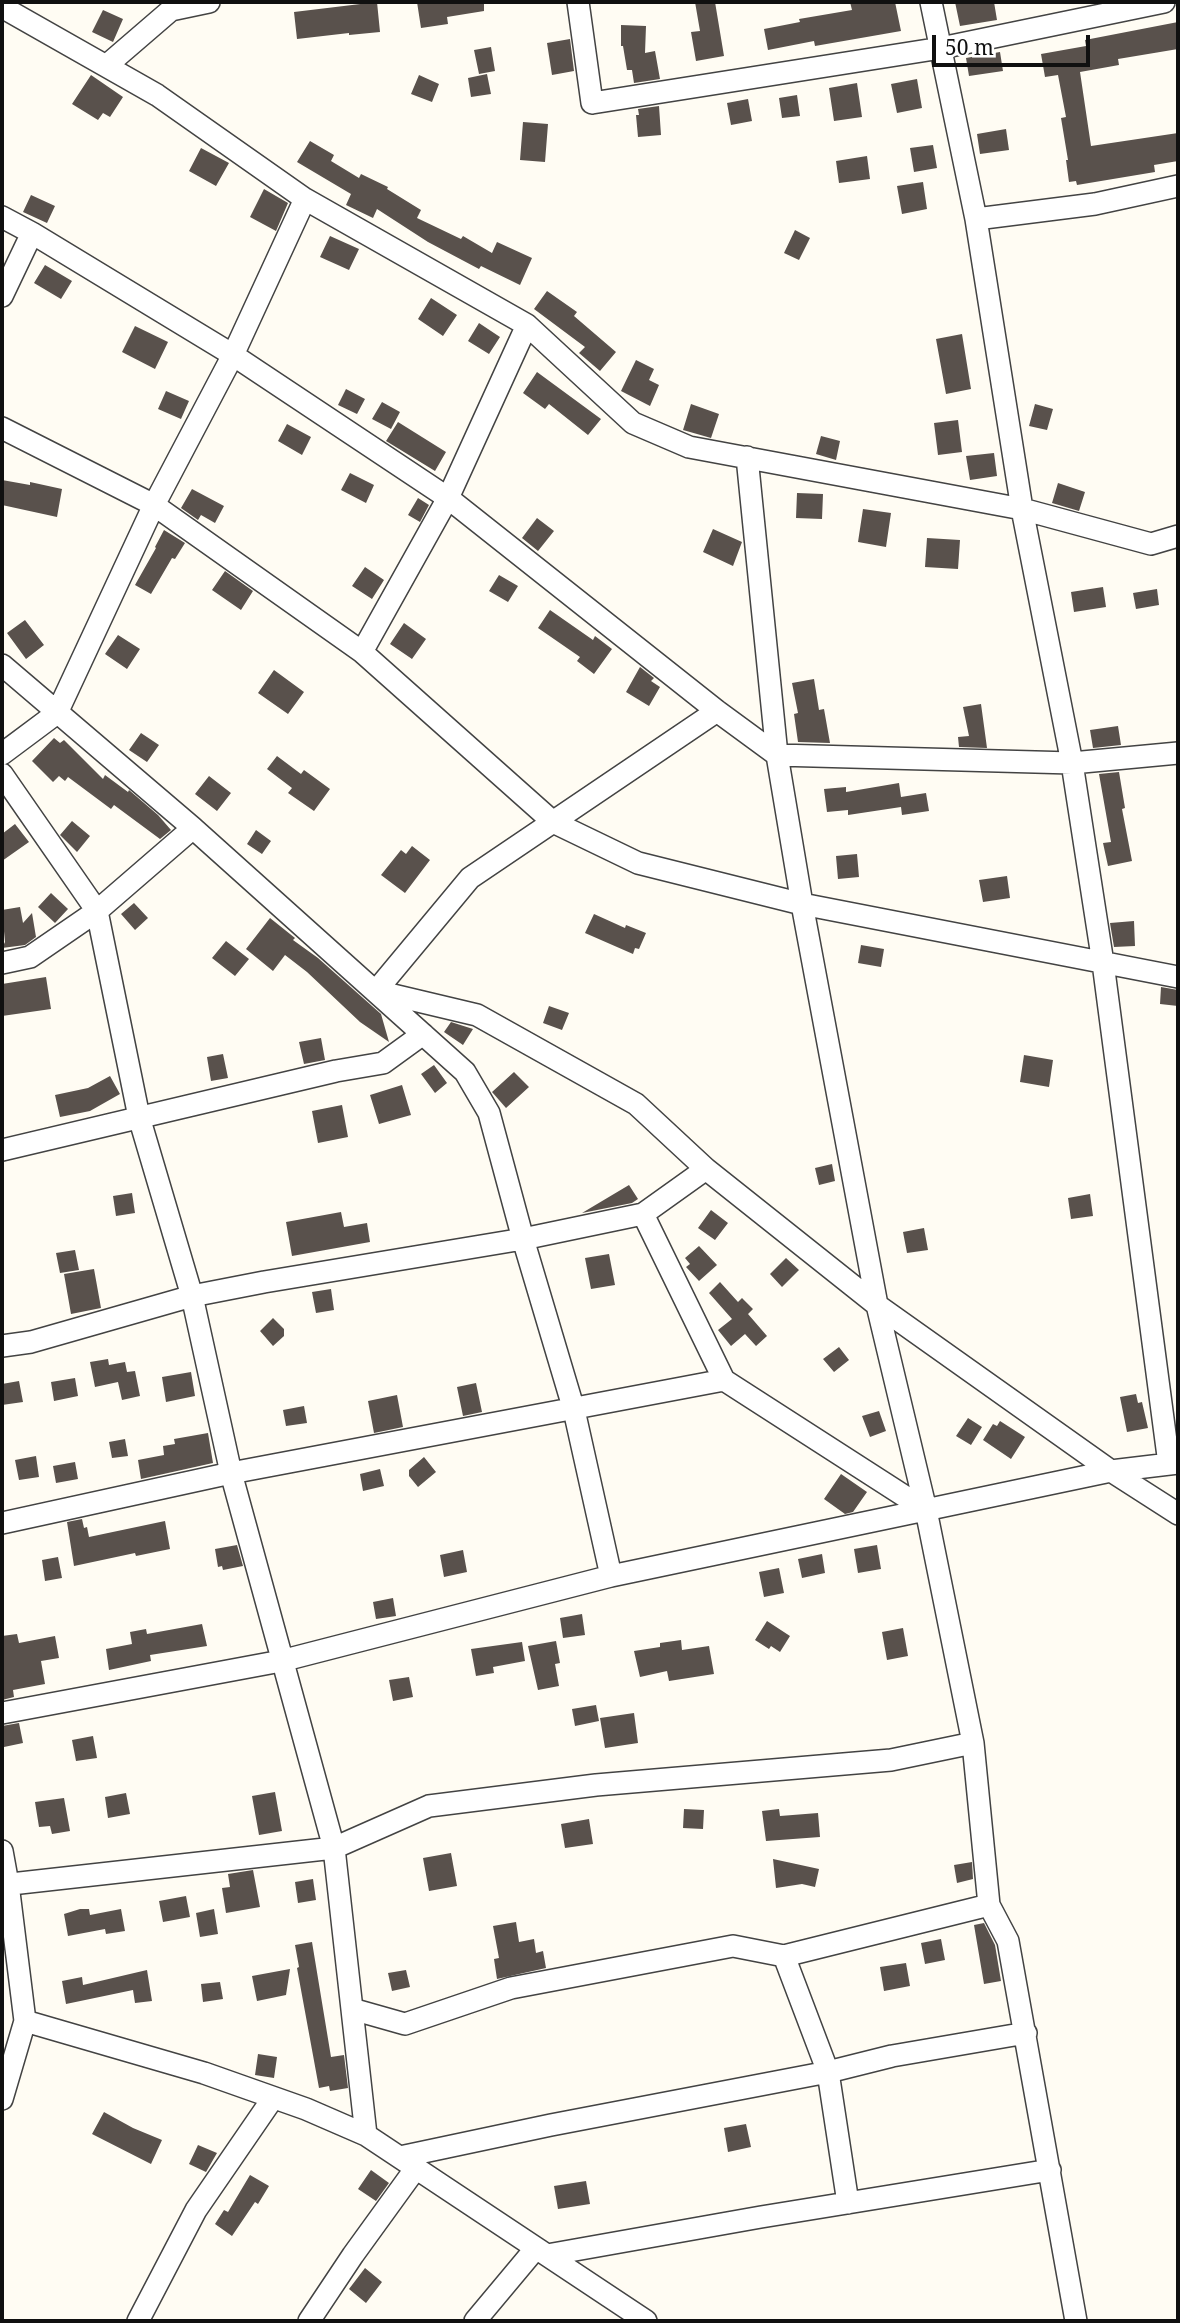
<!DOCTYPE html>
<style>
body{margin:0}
#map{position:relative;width:1180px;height:2323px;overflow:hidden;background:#fffcf3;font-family:"Noto Serif",serif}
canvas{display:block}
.frame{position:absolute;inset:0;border:4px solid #101010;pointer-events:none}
.scale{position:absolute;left:932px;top:35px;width:158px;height:32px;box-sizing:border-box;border:4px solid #101010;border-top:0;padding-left:9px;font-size:21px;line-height:24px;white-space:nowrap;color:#101010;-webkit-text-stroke:5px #fff;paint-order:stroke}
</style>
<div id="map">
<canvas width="1180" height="2323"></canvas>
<div class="frame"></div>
<div class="scale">50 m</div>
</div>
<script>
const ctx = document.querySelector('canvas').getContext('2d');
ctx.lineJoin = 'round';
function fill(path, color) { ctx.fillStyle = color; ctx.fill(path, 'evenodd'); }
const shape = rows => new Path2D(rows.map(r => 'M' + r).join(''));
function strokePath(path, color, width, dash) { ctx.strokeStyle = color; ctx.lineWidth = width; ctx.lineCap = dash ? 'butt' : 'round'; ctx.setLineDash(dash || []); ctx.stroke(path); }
const building = shape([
 [377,2,380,32,349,35,349,33,297,39,294,12],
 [417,2,484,2,484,11,447,17,448,24,421,28],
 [695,2,715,2,724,56,696,61,691,32,700,31],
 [850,2,895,2,901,31,815,46,814,41,768,50,764,29,800,22,799,19,852,10],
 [955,2,994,2,997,20,960,26],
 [103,10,123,19,113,42,92,32],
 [1178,22,1178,49,1118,59,1119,65,1080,72,1091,146,1178,133,1178,161,1154,165,1155,172,1077,185,1076,181,1069,182,1066,160,1068,160,1061,118,1066,117,1058,75,1045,77,1041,54,1086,46,1085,40],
 [621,25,646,26,645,53,655,51,660,79,634,83,632,70,627,70,623,46,621,46],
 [570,39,574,71,552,75,547,43],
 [491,47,495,71,479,74,474,50],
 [1000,52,1003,71,969,76,966,58],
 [487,74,491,94,471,97,468,78],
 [91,75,123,97,110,117,103,113,98,120,72,104],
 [419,75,439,84,432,102,411,94],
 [917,79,922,108,897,113,891,84],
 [857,83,862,117,834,121,829,88],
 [797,95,800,116,782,118,779,98],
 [748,99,752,121,731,125,727,103],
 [659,106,661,135,638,137,636,115,639,115,638,109],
 [523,122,548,124,545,162,520,160],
 [1006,129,1009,150,980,154,977,134],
 [310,141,334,155,331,161,359,178,361,174,388,187,387,189,421,210,417,218,461,239,463,236,492,253,497,242,532,258,520,285,481,266,479,269,428,242,377,209,373,218,346,205,351,194,297,162],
 [933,145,937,168,914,172,910,148],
 [201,148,229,163,216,186,189,171],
 [867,156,870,179,839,183,836,161],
 [923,182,927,209,902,214,897,186],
 [264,189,288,203,276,231,250,217],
 [31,195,55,206,47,223,23,212],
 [795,230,810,238,799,260,784,253],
 [330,236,359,249,349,270,320,257],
 [45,265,72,281,61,299,34,283],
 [547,291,577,312,574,316,616,352,600,371,579,353,585,347,534,309],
 [431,298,457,315,443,336,418,319],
 [479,323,500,337,489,354,468,341],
 [135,326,168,342,155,369,122,352],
 [962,334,971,389,946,394,936,339],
 [636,360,654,369,649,380,659,385,650,406,621,391],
 [537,372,601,419,588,435,549,404,545,409,523,393],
 [346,389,365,399,357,414,338,405],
 [166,391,189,401,181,419,158,409],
 [382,402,400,412,391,429,372,419],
 [691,404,719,414,711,438,683,430],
 [1035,404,1053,409,1047,430,1029,426],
 [958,420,962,452,938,455,934,423],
 [398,422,446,452,435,471,386,441],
 [287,424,311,437,302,455,278,441],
 [821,436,840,441,836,460,816,454],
 [994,453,997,476,970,480,966,456],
 [350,473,374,485,366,503,341,490],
 [2,480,30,485,30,482,62,489,57,517,2,505],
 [1058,483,1085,492,1079,511,1052,503],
 [192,489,224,506,215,523,201,515,198,520,181,508],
 [797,493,823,494,822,519,796,518],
 [418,498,429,505,420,522,408,515],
 [863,509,891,513,886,547,858,542],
 [537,518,554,531,538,551,522,538],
 [713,529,742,542,733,566,703,552],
 [164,530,185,543,175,559,172,558,151,594,135,585,156,548,155,547],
 [927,538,960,540,958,569,925,567],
 [365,567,384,580,372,599,352,586],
 [225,571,253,591,241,610,212,590],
 [499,575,518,586,508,602,489,591],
 [1103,587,1106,607,1074,612,1071,592],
 [1157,589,1159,605,1136,609,1133,593],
 [550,610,593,640,595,636,612,649,594,674,577,661,580,657,538,628],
 [25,620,44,645,26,659,7,633],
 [404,623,426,639,412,659,390,644],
 [118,635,140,649,127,669,105,654],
 [640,667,654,678,651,681,660,687,649,706,626,692],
 [274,670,304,692,288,714,258,693],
 [814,679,819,710,824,709,830,743,798,742,794,714,798,713,792,683],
 [981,704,987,748,959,747,958,737,969,736,963,707],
 [1118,726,1121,745,1093,748,1090,730],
 [141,733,159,745,147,762,129,750],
 [54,738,60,743,64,740,103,779,105,775,128,792,129,790,158,815,171,830,160,839,114,805,111,809,68,777,65,781,59,776,53,782,32,761],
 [277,756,301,774,304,770,330,789,314,811,288,793,292,788,267,769],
 [1119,772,1125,808,1122,809,1132,861,1108,866,1103,843,1111,842,1099,774],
 [209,776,231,793,217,811,195,794],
 [899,783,901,797,926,793,929,811,902,815,901,807,848,815,848,810,827,812,824,789,846,787,846,792],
 [72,821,90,836,77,852,60,835],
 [15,824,29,842,2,861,2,834],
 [256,830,271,841,262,854,247,844],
 [412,846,430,860,405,893,381,875,401,850,406,854],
 [857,854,859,877,838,879,836,856],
 [1007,876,1010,898,983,902,979,880],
 [51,893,68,909,55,923,38,907],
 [134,903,148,918,135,930,121,914],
 [20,907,23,923,32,913,36,937,25,945,2,948,5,942,2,910],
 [594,914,625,928,626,925,646,933,639,949,635,948,633,954,585,933],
 [270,918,295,938,293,940,318,958,381,1014,389,1042,360,1022,307,972,285,955,273,971,246,949],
 [1134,921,1135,946,1114,947,1110,923],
 [226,941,249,959,235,976,212,958],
 [861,945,884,949,881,967,858,963],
 [46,977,51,1009,2,1016,2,984],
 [1161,987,1178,990,1178,1006,1160,1004],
 [549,1006,569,1013,562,1030,543,1023],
 [451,1022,473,1029,463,1045,444,1032],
 [321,1038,325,1060,304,1064,299,1042],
 [223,1054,228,1078,211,1081,207,1057],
 [1024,1055,1053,1060,1049,1087,1020,1082],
 [434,1065,447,1083,435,1093,421,1074],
 [514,1072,529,1087,506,1108,492,1092],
 [110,1076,120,1094,90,1111,60,1117,55,1095,88,1088],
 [402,1085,411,1115,379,1124,370,1095],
 [342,1105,348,1137,318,1143,312,1111],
 [832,1164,835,1181,819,1185,815,1168],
 [629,1185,638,1199,632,1203,582,1213],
 [132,1193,135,1213,116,1216,113,1196],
 [1090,1194,1093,1216,1071,1219,1068,1198],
 [711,1210,728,1223,715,1240,698,1228],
 [341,1212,344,1227,367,1223,370,1242,292,1256,286,1222],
 [924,1228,928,1250,907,1253,903,1232],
 [699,1246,717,1265,699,1281,686,1267,690,1264,685,1258],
 [75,1250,79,1270,60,1273,56,1253],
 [609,1254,615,1285,591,1289,585,1258],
 [786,1258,799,1270,782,1287,770,1274],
 [94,1269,101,1308,71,1314,64,1274],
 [720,1282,738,1302,742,1298,753,1309,748,1314,767,1336,756,1346,745,1334,731,1346,718,1330,732,1319,709,1293],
 [331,1289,334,1310,316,1313,312,1292],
 [273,1318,284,1329,284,1336,273,1346,260,1331],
 [839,1347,849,1360,834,1372,823,1359],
 [108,1359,109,1365,125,1362,127,1372,135,1371,140,1396,122,1400,118,1382,95,1387,90,1362],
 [191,1372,195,1396,166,1402,162,1377],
 [75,1378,78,1396,54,1401,51,1382],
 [19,1381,23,1402,2,1405,2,1384],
 [476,1383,482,1412,463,1416,457,1387],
 [1136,1394,1138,1403,1142,1402,1148,1428,1127,1432,1120,1397],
 [397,1395,403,1427,374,1433,368,1401],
 [304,1406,307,1423,286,1426,283,1410],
 [879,1411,886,1431,870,1437,862,1416],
 [968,1418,982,1427,971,1445,956,1436],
 [1000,1421,1025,1437,1011,1459,983,1440,993,1424,997,1426],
 [208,1433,213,1463,141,1479,138,1460,164,1455,163,1446,175,1444,174,1439],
 [125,1439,128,1456,112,1458,109,1442],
 [36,1456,39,1477,19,1480,15,1460],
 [424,1457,436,1472,418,1487,409,1476,409,1470],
 [75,1462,78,1479,56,1483,53,1466],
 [380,1469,384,1486,363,1491,360,1474],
 [841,1474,867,1492,853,1512,845,1514,824,1499],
 [82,1519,84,1528,87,1527,89,1537,165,1521,170,1549,136,1556,135,1553,74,1566,67,1522],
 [237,1545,243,1566,223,1570,222,1566,218,1567,215,1549],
 [877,1545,881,1569,858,1573,854,1549],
 [463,1550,467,1572,444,1577,440,1555],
 [822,1554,825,1573,802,1578,798,1559],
 [58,1557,62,1578,45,1581,42,1560],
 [779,1568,784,1593,764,1597,759,1572],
 [393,1598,396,1616,376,1619,373,1602],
 [582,1614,585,1635,563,1638,560,1618],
 [767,1621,790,1636,780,1652,771,1646,769,1649,755,1640],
 [202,1624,207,1646,150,1655,151,1661,109,1670,106,1649,132,1644,130,1632,146,1629,147,1634],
 [903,1628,908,1656,887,1660,882,1632],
 [17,1634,19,1643,55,1636,59,1658,41,1661,45,1684,13,1690,14,1697,2,1700,2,1636],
 [681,1640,682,1650,709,1646,714,1674,669,1681,667,1671,640,1677,634,1651,660,1647,660,1643],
 [556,1641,560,1663,555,1664,559,1686,538,1690,528,1646],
 [522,1642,525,1661,493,1667,494,1673,476,1676,471,1649],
 [409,1677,413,1697,393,1701,389,1680],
 [596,1705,599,1721,575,1726,572,1709],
 [634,1713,638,1743,605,1748,600,1718],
 [19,1723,23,1743,4,1747,2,1726],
 [93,1736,97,1758,76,1761,72,1740],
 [275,1792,282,1831,259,1835,252,1796],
 [126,1793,130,1814,108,1818,105,1797],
 [64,1798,70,1831,52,1834,50,1826,39,1827,35,1802],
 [684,1809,704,1810,703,1829,683,1828],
 [779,1809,780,1816,818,1813,820,1837,766,1841,762,1811],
 [589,1819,593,1844,565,1848,561,1824],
 [451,1853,457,1886,429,1891,423,1858],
 [773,1859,819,1869,815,1887,802,1884,776,1888],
 [972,1862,973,1879,957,1883,954,1865],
 [253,1870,260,1907,226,1913,222,1888,230,1887,228,1874],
 [313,1879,316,1900,298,1903,295,1882],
 [186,1896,190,1917,163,1922,159,1901],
 [80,1909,89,1909,90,1915,121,1909,125,1931,106,1934,105,1929,68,1936,64,1914],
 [214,1909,218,1934,200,1937,196,1913],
 [516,1922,519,1942,534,1939,536,1953,543,1951,546,1968,497,1979,494,1959,499,1958,493,1926],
 [984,1923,995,1945,1001,1981,984,1984,974,1925],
 [941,1939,945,1960,925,1964,921,1943],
 [312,1942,331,2057,344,2055,348,2088,330,2091,329,2086,319,2088,297,1968,299,1967,295,1945],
 [906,1963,910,1986,884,1991,880,1967],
 [290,1969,286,1995,257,2001,252,1976],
 [147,1970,152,2001,135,2003,133,1990,66,2004,62,1981,82,1977,83,1985],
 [406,1970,410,1987,392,1991,388,1973],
 [220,1982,223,1999,203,2002,201,1984],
 [258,2054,277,2057,274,2078,255,2075],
 [104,2112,133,2128,162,2140,151,2164,92,2134],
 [746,2124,751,2147,728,2152,724,2128],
 [198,2145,217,2153,206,2172,189,2164],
 [371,2170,389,2183,376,2201,358,2189],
 [250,2175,269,2186,258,2204,255,2202,232,2236,215,2224,224,2210,228,2212],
 [586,2181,590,2204,558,2209,554,2186],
 [365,2268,382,2282,366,2303,349,2289]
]);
const minor = shape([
 [578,2,592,103,941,48,1164,2],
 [931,2,976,219,1022,509,1072,763,1103,963,1169,1464],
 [2,7,157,95,305,199,527,325,633,423,689,447,1022,509,1151,544,1178,536],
 [106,66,171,10,209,2],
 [2,217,32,233,233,355,448,498,717,711,777,755,1072,763,1178,753],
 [976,219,1095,204,1178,186],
 [2,296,32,233],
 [2,428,154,505,362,652,553,822,638,863,802,904,1178,977],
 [747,457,777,755,802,904,877,1305,926,1510],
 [362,652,448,498,527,325],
 [2,665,193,828,465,1072,489,1113,523,1239,574,1410,611,1576],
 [717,711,470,878,376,991,477,1015,636,1104,706,1169,877,1305,1111,1471,1178,1514],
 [2,754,57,713,154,505,233,355,305,199],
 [2,774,97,911,139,1117,192,1296,231,1473,334,1848,366,2135],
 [2,963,30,957,97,911,193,828],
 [2,1150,336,1071,383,1063,423,1034],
 [643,1214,724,1380,926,1510,973,1743,989,1905,1008,1941,1076,2321],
 [2,1346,31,1342,192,1296,264,1282,523,1239,643,1214,706,1169],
 [2,1523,231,1473,724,1380],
 [2,1713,281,1661,611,1576,1111,1471,1178,1463],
 [2,1851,8,1884,25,2021,2,2099],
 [2,1885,334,1848,429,1806,596,1785,891,1760,973,1743],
 [784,1956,828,2072,848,2203],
 [352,2009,405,2024,511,1988,733,1946,784,1956,989,1905],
 [25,2021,204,2073,306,2109,366,2135,646,2321],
 [400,2157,551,2125,828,2072,892,2056,1026,2033],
 [547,2255,761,2217,1050,2170],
 [138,2321,196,2210,273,2098],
 [309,2321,353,2255,416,2168],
 [475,2321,536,2248]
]);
fill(building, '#59514c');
strokePath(minor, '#434343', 24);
strokePath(minor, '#fff', 21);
</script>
